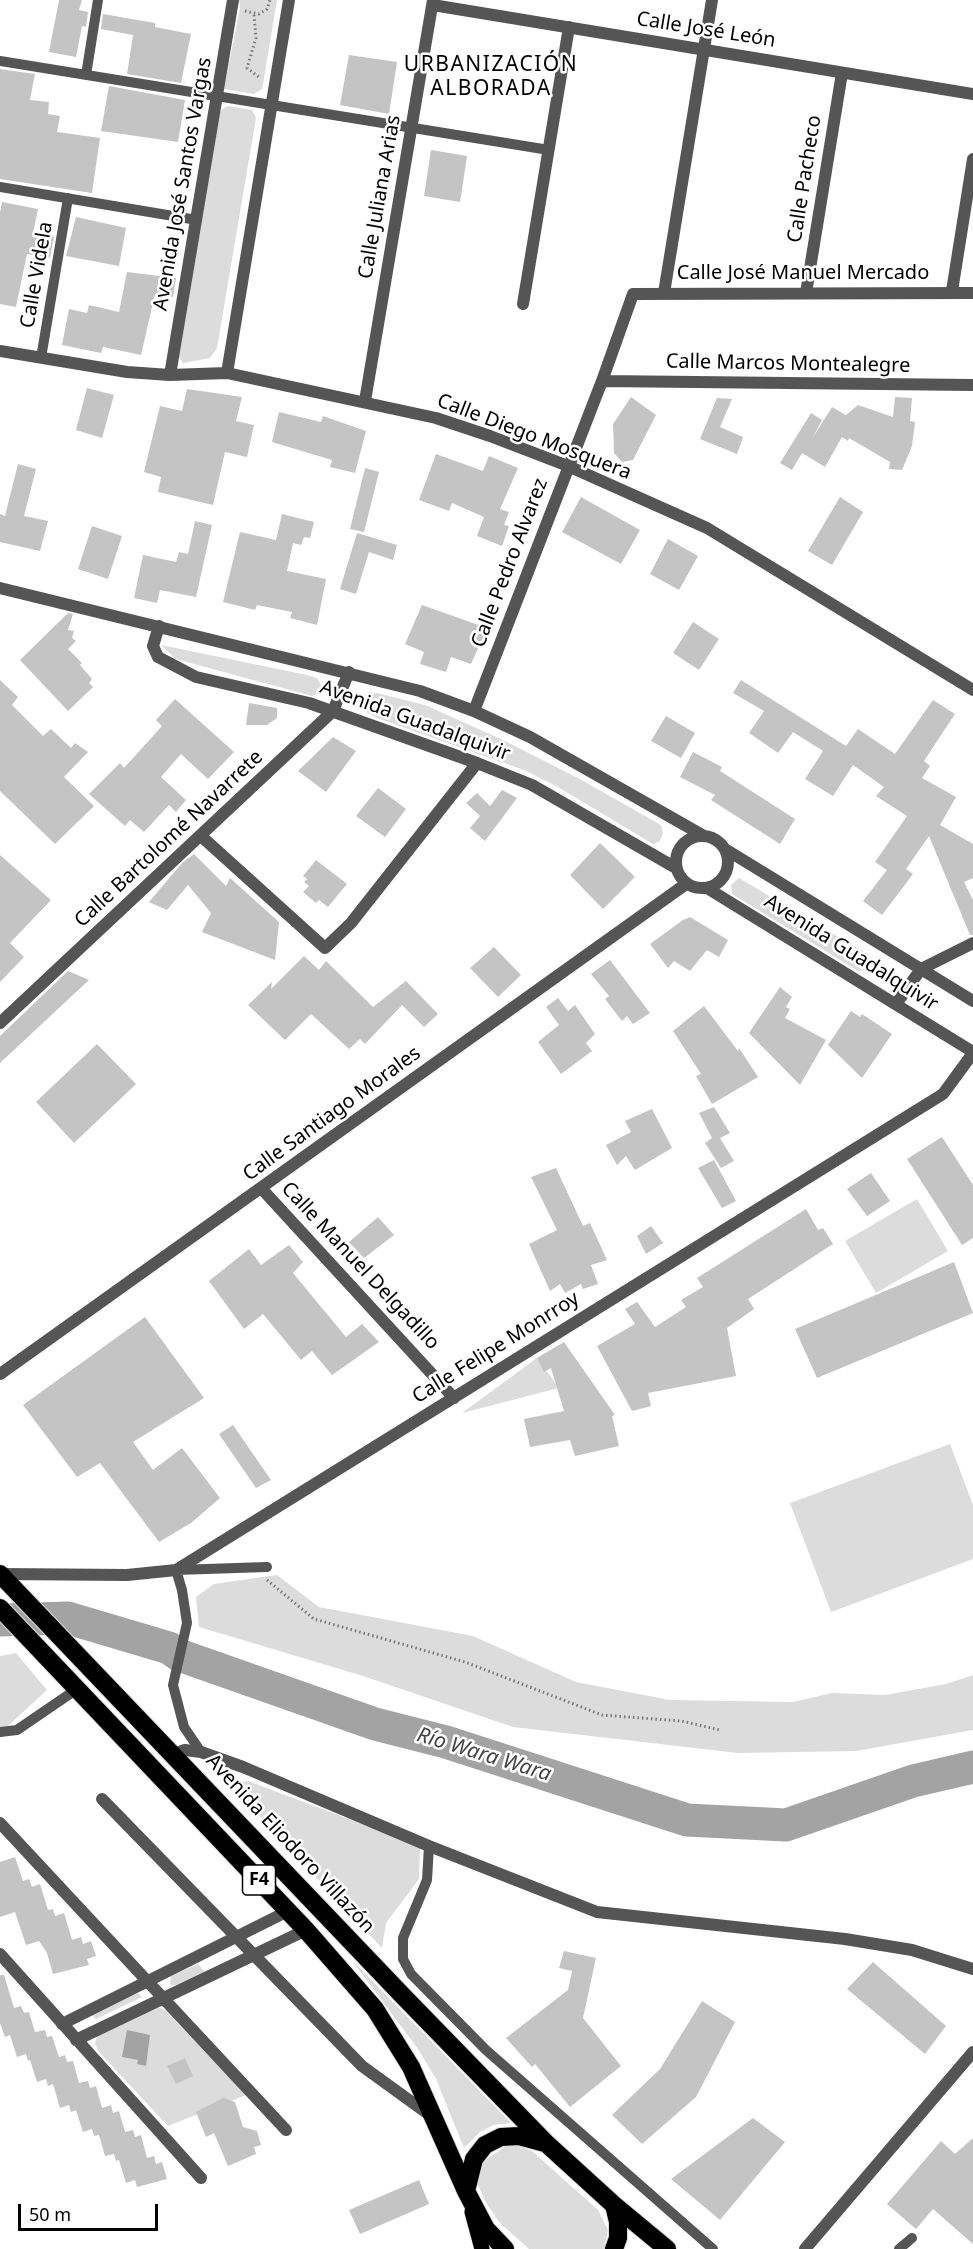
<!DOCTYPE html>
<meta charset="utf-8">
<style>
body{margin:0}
#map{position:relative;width:973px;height:2249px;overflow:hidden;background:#fff;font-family:"Noto Sans",sans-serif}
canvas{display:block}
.scale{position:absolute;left:18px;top:2204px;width:140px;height:27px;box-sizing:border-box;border:3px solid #000;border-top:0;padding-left:8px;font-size:18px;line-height:21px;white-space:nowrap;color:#000;-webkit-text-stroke:4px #fff;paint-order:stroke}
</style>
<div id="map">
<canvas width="973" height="2249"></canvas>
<div class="scale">50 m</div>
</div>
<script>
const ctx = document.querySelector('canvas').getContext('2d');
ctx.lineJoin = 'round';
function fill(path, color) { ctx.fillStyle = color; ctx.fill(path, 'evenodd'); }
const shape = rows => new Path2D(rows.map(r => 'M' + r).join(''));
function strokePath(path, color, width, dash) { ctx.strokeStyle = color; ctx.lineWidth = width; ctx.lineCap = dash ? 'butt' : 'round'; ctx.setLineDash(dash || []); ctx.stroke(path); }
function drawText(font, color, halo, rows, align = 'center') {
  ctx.font = font + ' "Noto Sans",sans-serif'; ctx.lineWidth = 5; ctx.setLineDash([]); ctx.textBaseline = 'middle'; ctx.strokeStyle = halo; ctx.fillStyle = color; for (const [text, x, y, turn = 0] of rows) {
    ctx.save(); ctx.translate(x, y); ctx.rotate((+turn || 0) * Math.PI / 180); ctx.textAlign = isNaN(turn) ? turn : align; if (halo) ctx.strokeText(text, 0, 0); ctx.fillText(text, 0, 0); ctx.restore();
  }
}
const green = shape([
 [239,0,277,0,263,84,262,89,254,94,224,89,240,8],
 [229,106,252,110,256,118,217,348,210,358,183,363,179,357,220,112,225,107],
 [161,645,307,675,317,678,321,685,319,693,312,696,176,659],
 [377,693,425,705,503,740,578,778,661,825,663,833,660,841,653,844,558,787,524,770,377,718,363,710,357,701,362,696],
 [739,878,869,955,870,963,866,970,858,971,732,894,731,885],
 [917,1199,948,1251,876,1293,845,1241],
 [537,1358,559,1388,462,1413],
 [950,1444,973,1505,973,1559,831,1612,790,1503],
 [277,1575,319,1607,473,1636,576,1682,670,1700,793,1702,832,1693,885,1695,946,1684,973,1675,973,1730,856,1751,738,1753,513,1727,363,1676,199,1627,196,1597,214,1584],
 [16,1653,47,1690,8,1726,0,1727,0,1656],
 [248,1781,420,1846,419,1879,386,1923,382,1948,237,1792,238,1783],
 [351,1959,511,2123,494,2125,480,2132,464,2148,436,2079,418,2049],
 [198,1964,205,1972,177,1985,170,1985,171,1976],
 [138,1993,142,1997,96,2019,91,2015],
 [158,2007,165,2010,246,2095,168,2126,98,2051,95,2044,97,2036],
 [513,2144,532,2151,598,2210,608,2230,604,2249,529,2249,499,2222,485,2201,476,2180,478,2169,484,2161,506,2146]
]);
const water = shape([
 [127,2030,150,2035,146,2066,137,2064,138,2060,122,2057]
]);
const river = shape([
 [0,1620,68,1618,169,1648,179,1655,375,1724,446,1742,687,1820,786,1825,913,1781,973,1767]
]);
const building = shape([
 [59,0,82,0,79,10,88,12,86,27,82,26,76,57,49,52],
 [103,14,155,23,155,27,191,34,181,83,127,74,133,35,101,29],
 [349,55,397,62,389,114,340,105],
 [0,69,35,74,30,100,49,102,48,114,60,116,57,132,100,138,92,193,0,179],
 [109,86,185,100,178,142,101,131],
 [431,150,467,156,460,202,424,196],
 [2,202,38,209,33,233,54,237,50,258,27,254,16,307,0,304,0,213],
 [76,217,126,228,119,266,66,256],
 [127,272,176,278,173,297,155,294,141,355,103,347,101,353,62,345,69,309,87,313,89,305,119,312],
 [87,388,114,395,102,438,76,430],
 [187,389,242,397,236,421,254,425,247,457,225,452,213,505,158,492,161,477,144,472,160,406,182,411],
 [631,397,656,415,633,460,622,462,614,453,613,424],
 [895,397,912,398,910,421,915,422,912,446,902,470,889,469,890,462,849,438,848,441,842,437,825,467,802,453,792,470,780,463,811,413,822,420,812,439,832,407,846,415,858,405,893,417],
 [717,398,732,399,720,427,743,437,737,454,700,439],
 [279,412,321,422,323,416,366,431,355,473,330,467,332,460,272,442],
 [436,454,483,471,489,456,518,468,500,509,509,512,504,525,509,526,502,546,477,536,484,517,452,503,449,511,419,500],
 [18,464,36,469,24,516,48,521,40,551,0,542,0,514,5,516],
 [365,468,379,472,364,532,350,529],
 [581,497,640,530,621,564,562,532],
 [840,497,863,512,832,565,808,551],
 [282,514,314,522,310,538,304,537,301,545,293,543,287,571,326,579,317,625,290,618,292,612,257,605,255,610,223,602,240,532,276,540],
 [195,521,212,525,196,597,160,590,157,603,134,598,143,555,176,562,179,552,188,554],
 [92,526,122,536,108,579,78,569],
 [357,533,397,545,393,560,369,552,356,594,340,589],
 [668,539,698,556,679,590,650,574],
 [422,605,487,628,471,664,451,657,446,672,420,664,424,652,405,644],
 [68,613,73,614,68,630,74,631,72,638,76,641,68,649,82,663,80,665,92,679,89,683,93,687,68,711,20,660],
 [693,622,719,639,699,670,673,653],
 [0,680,18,697,12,705,43,736,51,729,71,748,75,743,88,752,64,777,94,806,55,844,0,791],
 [741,680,846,746,858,729,895,754,933,700,955,714,924,761,930,766,922,778,956,797,940,825,973,844,973,878,964,882,973,900,973,935,970,935,929,836,906,869,913,874,882,915,863,901,887,870,875,862,907,816,876,796,884,787,853,765,833,796,805,779,823,751,793,732,778,753,749,733,764,711,733,693],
 [175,699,234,752,208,779,181,754,161,777,186,800,176,812,169,805,144,832,130,820,125,826,89,794,120,763,124,768,162,726,156,720],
 [249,703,277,708,277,718,267,725,246,725],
 [666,716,695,733,681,758,651,741],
 [333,737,356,751,326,792,298,771],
 [693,752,722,767,720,771,795,819,780,844,711,800,715,795,680,777],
 [378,788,406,809,385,837,356,816],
 [502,790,517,798,485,841,470,828,480,816,466,803,477,793,490,806],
 [600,843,635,877,603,909,570,875],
 [194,854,226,886,230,878,279,922,275,960,202,932,211,913,188,885,167,910,149,902,182,863],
 [0,855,51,900,10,943,24,957,0,982],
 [316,860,347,884,328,907,319,900,316,903,303,892,309,886,304,882,307,879,303,876],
 [690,917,728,940,719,957,707,950,690,971,674,961,668,968,650,944,683,920],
 [494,947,521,975,498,997,470,968],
 [304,956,319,970,326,961,373,1007,406,981,438,1014,424,1027,402,1005,365,1044,360,1039,349,1049,311,1014,285,1040,248,1005,272,982,271,989],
 [610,960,650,1013,633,1024,627,1016,622,1021,605,999,609,996,591,974],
 [68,971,89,980,0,1063,0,1036],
 [780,987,792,997,786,1007,790,1009,785,1018,826,1040,800,1085,749,1033],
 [558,998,568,1011,575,1005,595,1034,586,1043,592,1051,561,1074,538,1042,559,1025,546,1007],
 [704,1006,738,1051,739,1048,758,1077,712,1104,696,1076,701,1074,673,1031],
 [851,1011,860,1017,862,1014,892,1034,862,1078,828,1045],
 [97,1044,136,1084,74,1143,36,1102],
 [714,1107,730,1133,720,1138,734,1161,721,1168,705,1143,712,1138,699,1113],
 [652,1109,672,1148,635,1170,626,1156,617,1165,606,1145,631,1132,625,1121],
 [942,1137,973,1185,973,1238,962,1245,907,1159],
 [714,1160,736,1201,722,1208,698,1168],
 [556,1168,583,1226,590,1223,607,1260,591,1265,598,1284,583,1289,581,1284,565,1293,560,1284,550,1291,529,1244,557,1230,531,1177],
 [871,1173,890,1201,867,1216,847,1189],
 [806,1209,818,1230,823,1228,833,1244,748,1299,754,1309,727,1328,736,1376,648,1393,651,1406,632,1411,597,1346,635,1324,625,1309,637,1302,655,1327,686,1307,681,1300,703,1287,697,1278],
 [378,1217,394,1235,364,1258,349,1242],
 [651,1226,663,1243,646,1254,637,1236],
 [289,1245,303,1262,293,1273,346,1337,362,1324,379,1342,332,1375,312,1351,301,1360,263,1314,244,1329,209,1281,249,1249,261,1265],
 [954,1262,973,1313,817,1378,795,1329],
 [145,1317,204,1398,133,1442,153,1470,182,1448,220,1498,191,1523,159,1542,100,1463,77,1477,23,1405],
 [564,1342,615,1415,612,1416,619,1446,575,1456,570,1440,530,1447,524,1419,564,1411,551,1368,544,1372,537,1358],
 [233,1425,271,1480,256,1488,219,1434],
 [15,1857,23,1881,29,1879,32,1887,40,1884,48,1910,53,1909,55,1916,64,1913,72,1940,81,1937,83,1944,91,1941,96,1956,87,1959,89,1965,53,1974,47,1953,39,1941,26,1945,15,1912,0,1917,0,1862],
 [564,1951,596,1958,583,2018,621,2066,570,2107,535,2064,532,2067,506,2038,568,1990,572,1971,559,1968],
 [873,1962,946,2026,925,2054,847,1989],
 [0,1975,4,1975,14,2008,21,2006,24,2013,29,2012,35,2032,45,2030,47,2037,52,2036,59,2057,65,2055,67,2062,73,2061,79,2083,88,2081,90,2088,96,2086,102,2108,111,2105,113,2113,119,2111,125,2132,133,2130,135,2137,141,2135,147,2158,154,2156,156,2164,162,2162,167,2179,137,2187,135,2180,126,2183,119,2160,116,2161,114,2154,105,2156,99,2135,94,2136,92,2129,83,2132,76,2110,71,2112,69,2105,60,2108,53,2084,48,2086,46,2079,37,2082,30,2060,28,2061,26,2054,17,2057,10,2035,5,2037,0,2023],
 [702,2001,735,2022,696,2097,642,2144,612,2115,660,2069],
 [185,2058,193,2076,176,2084,167,2066],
 [223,2098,235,2102,243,2127,257,2131,261,2145,254,2147,256,2154,228,2166,214,2133,206,2137,196,2112],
 [753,2118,785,2142,720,2220,671,2179],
 [973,2138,973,2244,933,2209,916,2229,887,2204,941,2141,955,2154],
 [419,2180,429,2204,360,2234,349,2210]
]);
const path = shape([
 [245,11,259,14,267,9,270,0],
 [254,15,256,38,247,68,260,78],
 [267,1580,314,1619,465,1662,602,1715,681,1721,720,1730]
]);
const lane = shape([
 [0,61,549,150],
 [86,75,98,0],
 [0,187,197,220],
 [41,358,68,198],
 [0,1732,17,1730,77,1689],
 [201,1752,184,1727,173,1685,187,1623,182,1590,176,1570,267,1567],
 [429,1846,427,1880,403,1938,403,1959,411,1974,486,2050,713,2249],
 [899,2249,912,2238]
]);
const street = shape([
 [433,5,973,94],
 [952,291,973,159],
 [664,293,712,0],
 [806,293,842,73],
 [523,304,569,27],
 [0,351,127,372,170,375,227,373,436,418,490,436,568,466,707,528,973,690],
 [227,373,289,0],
 [170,375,233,0],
 [602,381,973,385],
 [365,401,433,0],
 [0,588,420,691,474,711,530,737,704,836],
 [159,626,153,646,158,657,196,677,309,703,477,763,532,785,676,868],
 [474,711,602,381,633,294,973,293],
 '676 862a26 26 0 1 1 52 0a26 26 0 1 1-52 0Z',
 [201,836,325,948,351,923,477,763],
 [725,849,973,1001],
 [707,888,973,1052],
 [896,1004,921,969,973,943],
 [0,1023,333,711,349,672],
 [261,1188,454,1398],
 [0,1374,686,884],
 [1,1574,127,1575,176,1570,943,1094,973,1053],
 [174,1754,185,1750,201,1752,243,1767,429,1846,597,1912,845,1939,912,1950,973,1969],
 [102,1799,362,2066,431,2116],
 [0,1823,286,2130],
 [0,1954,201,2178],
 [62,2024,288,1911],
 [76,2040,306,1930],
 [805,2249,973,2052]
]);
const primary = shape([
 [472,2212,482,2249]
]);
const highway = shape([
 [0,1574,403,1996,547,2144,614,2205,667,2249],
 [0,1608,306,1930,375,2009,411,2067,466,2191],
 [614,2205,618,2222,618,2238,614,2249],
 [505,2249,486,2229,466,2191,474,2159,485,2145,501,2137,519,2136,545,2143]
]);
const shields = [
 [259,1880,33]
];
const shieldNames = [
 ["F4",259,1880]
];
const streetNames = [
 ["Calle José León",706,30,9],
 ["Calle Pacheco",805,179,-81],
 ["Avenida José Santos Vargas",183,184,-80],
 ["Calle Juliana Arias",380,197,-80],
 ["Calle José Manuel Mercado",803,273],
 ["Calle Videla",37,275,-80],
 ["Calle Marcos Montealegre",788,364,1],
 ["Calle Diego Mosquera",534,437,21],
 ["Calle Pedro Alvarez",510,563,-69],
 ["Avenida Guadalquivir",415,721,20],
 ["Calle Bartolomé Navarrete",169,839,-43],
 ["Avenida Guadalquivir",851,953,32],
 ["Calle Santiago Morales",332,1114,-36],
 ["Calle Manuel Delgadillo",360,1266,47],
 ["Calle Felipe Monrroy",496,1348,-32],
 ["Avenida Eliodoro Villazón",290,1844,47]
];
const neighbourhoodNames = [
 ["URBANIZACIÓN",491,65],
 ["ALBORADA",491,89]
];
const waterNames = [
 ["Río Wara Wara",484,1755,17]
];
fill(green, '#dcdcdc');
fill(water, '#a3a3a3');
strokePath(river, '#a3a3a3', 33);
fill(building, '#c4c4c4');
strokePath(primary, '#dbdbdb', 16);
strokePath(highway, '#dbdbdb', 20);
strokePath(path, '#777', 3, [1.5, 3]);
strokePath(lane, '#555', 10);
strokePath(street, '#555', 12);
strokePath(primary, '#000', 15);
strokePath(highway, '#000', 18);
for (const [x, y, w] of shields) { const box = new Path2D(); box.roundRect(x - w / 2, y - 15, w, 30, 4.5); ctx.fillStyle = '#fff'; ctx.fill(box); strokePath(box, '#000', 1.5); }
drawText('bold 18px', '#000', null, shieldNames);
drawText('20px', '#000', '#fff', streetNames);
ctx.letterSpacing = '1.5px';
drawText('21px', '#000', '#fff', neighbourhoodNames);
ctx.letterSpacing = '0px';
drawText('italic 21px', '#444', '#fff', waterNames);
</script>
